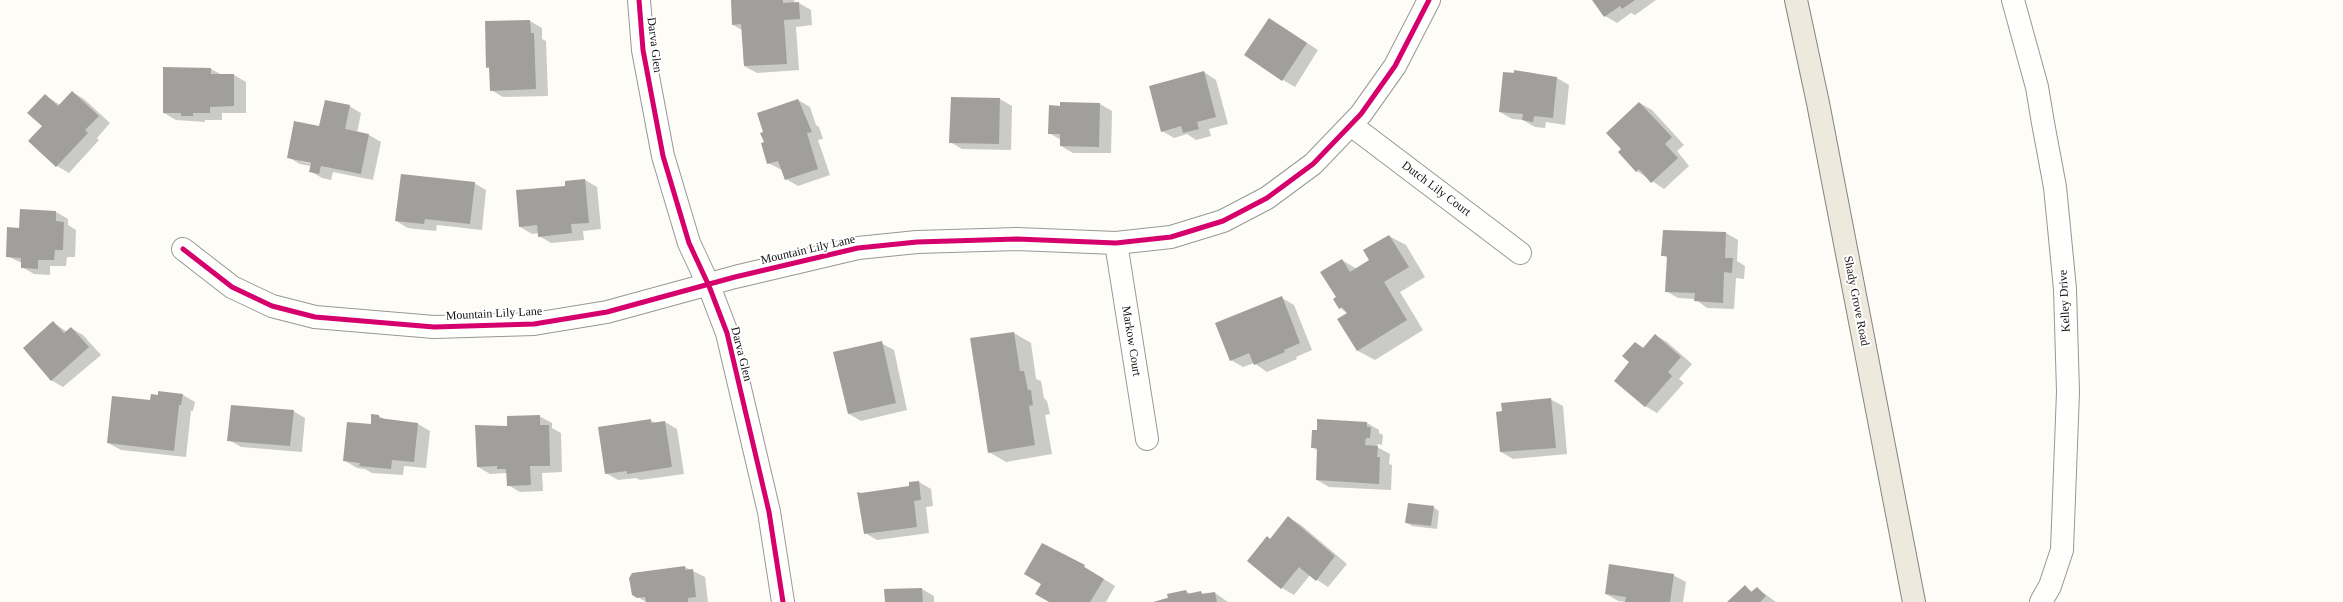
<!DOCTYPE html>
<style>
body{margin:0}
canvas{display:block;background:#fdfcf7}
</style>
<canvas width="2343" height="602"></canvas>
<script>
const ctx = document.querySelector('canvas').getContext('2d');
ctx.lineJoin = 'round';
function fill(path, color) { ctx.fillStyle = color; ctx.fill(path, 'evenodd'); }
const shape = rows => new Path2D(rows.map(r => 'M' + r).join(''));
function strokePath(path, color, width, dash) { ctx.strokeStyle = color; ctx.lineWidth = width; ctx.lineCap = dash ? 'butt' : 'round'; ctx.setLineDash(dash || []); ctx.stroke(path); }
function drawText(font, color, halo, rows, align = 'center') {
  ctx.font = font + ' Georgia,serif'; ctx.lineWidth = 4; ctx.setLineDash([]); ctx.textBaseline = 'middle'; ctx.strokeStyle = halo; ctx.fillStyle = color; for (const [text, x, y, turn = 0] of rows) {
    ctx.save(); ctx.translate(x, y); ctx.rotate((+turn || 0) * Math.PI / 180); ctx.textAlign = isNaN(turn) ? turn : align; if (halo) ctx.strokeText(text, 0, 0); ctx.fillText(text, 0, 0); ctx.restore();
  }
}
const shadow = shape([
 [732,0,794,0,795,3,799,3,811,10,812,25,796,27,799,70,757,73,744,66,742,30,733,25],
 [1593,0,1656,0,1635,15,1631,13,1617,23,1605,16],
 [530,21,542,28,542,39,546,41,548,96,503,97,491,90,490,69,487,67],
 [1281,26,1318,50,1295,87,1283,80],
 [164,68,211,69,222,75,234,75,246,82,246,113,222,113,222,120,205,120,205,122,176,120,164,113],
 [1204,72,1216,80,1228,124,1209,129,1211,136,1196,140,1187,134,1174,138,1162,131],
 [1526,72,1557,78,1569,85,1565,125,1546,122,1545,128,1535,127,1523,120,1512,119,1500,112,1504,73],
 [72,92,84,99,110,123,97,138,99,140,69,173,57,166,43,126,45,95,60,105],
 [1000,99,1012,106,1011,150,962,149,950,142],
 [798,100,810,107,816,125,819,127,823,139,818,140,830,175,798,186,786,179,782,170,768,163,765,143],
 [1640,103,1652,110,1684,145,1677,151,1689,166,1664,189,1637,171,1619,152,1623,149],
 [1100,104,1112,111,1111,153,1073,153,1061,146,1061,140,1049,133,1061,107],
 [349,106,361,113,357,133,369,135,381,142,373,180,333,172,331,180,322,178,310,171,311,166,300,164,288,157],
 [300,159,316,163,316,165,300,161],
 [585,180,597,187,601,229,583,231,584,240,551,243,539,236,539,233,532,234,520,227,566,187],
 [474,183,486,190,482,230,437,225,436,231,408,228,396,221],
 [56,212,68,219,68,225,76,230,75,257,67,257,66,266,50,266,50,275,34,274,22,267,22,263,7,256,20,229],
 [1726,233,1738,240,1737,261,1745,266,1744,279,1736,278,1734,309,1707,308,1695,299,1678,298,1666,291,1668,258,1662,255],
 [1389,236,1406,245,1425,277,1400,292,1423,330,1375,360,1358,351,1339,320,1348,314,1340,308,1338,298,1342,260,1357,269,1371,260],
 [1282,298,1294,305,1312,350,1296,357,1297,359,1267,372,1254,363,1243,367,1231,360],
 [54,323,67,332,71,328,83,335,101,355,63,387,51,380],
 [1014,333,1031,343,1036,379,1041,381,1044,398,1047,401,1050,414,1045,415,1052,454,1006,462,989,452,971,339],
 [1655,335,1667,342,1692,364,1679,379,1684,383,1657,413,1645,406,1631,362,1635,343,1644,348],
 [881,343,894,350,907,410,861,421,849,414],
 [183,395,195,402,193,411,191,411,186,457,121,450,108,443,151,401,159,396],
 [1550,399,1563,406,1567,454,1513,459,1501,452],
 [293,411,305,418,302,452,241,447,229,440],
 [379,416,386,420,418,424,430,431,426,468,404,466,403,475,372,473,365,469,357,468,345,461],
 [539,416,552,423,552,428,561,433,562,472,542,473,543,491,520,492,508,485,507,473,490,474,478,467,508,428],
 [650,420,656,423,665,422,677,429,684,474,640,480,636,478,618,480,606,473],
 [1367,423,1379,430,1379,433,1383,435,1382,445,1378,444,1377,447,1390,454,1389,464,1392,465,1391,490,1329,487,1317,480,1318,451,1312,447],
 [919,482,931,489,933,506,926,507,929,533,877,540,865,533,861,494,910,487],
 [1433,507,1439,511,1437,529,1412,526,1406,522],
 [1289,518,1301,525,1347,564,1328,587,1310,575,1294,595,1282,588,1267,537,1271,539],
 [1064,554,1115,586,1106,602,1051,602,1043,584],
 [685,567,705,577,708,602,646,602,633,594],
 [1673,575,1686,582,1683,602,1626,602,1618,601,1606,594],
 [1745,587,1753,592,1757,588,1776,602,1729,602],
 [922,589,934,596,934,602,886,602],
 [1186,591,1191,594,1215,593,1228,602,1155,602]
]);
const building = shape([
 [731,0,783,0,783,3,799,2,800,19,784,20,787,64,744,66,741,24,732,25],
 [1592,0,1635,0,1622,9,1620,6,1604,17],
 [1269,18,1307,43,1282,81,1244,55],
 [530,20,531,33,534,33,536,89,490,91,489,67,486,68,485,21],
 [163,67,211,68,211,74,234,74,234,106,210,107,210,113,193,113,193,116,181,116,181,113,163,113],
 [1514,70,1557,77,1553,118,1534,116,1533,122,1522,120,1523,114,1499,112,1503,72,1514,73],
 [1204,71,1216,117,1197,122,1199,129,1183,133,1181,126,1161,132,1149,86],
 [72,91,99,116,85,130,88,133,56,167,28,141,42,126,27,113,45,94,58,106],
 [951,97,1000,98,999,144,949,143],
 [798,99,812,132,807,133,818,169,785,180,778,161,767,164,761,143,764,142,760,133,763,132,757,113],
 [325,100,350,105,345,129,369,134,361,174,321,166,319,174,309,172,311,163,287,158,294,121,319,126],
 [1060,102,1100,103,1099,147,1060,146,1060,134,1048,134,1049,105,1060,106],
 [1639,102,1672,137,1665,144,1678,158,1651,183,1639,169,1636,172,1618,152,1621,149,1606,133],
 [401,174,475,182,470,224,425,219,424,224,395,221],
 [585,179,589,223,571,224,572,233,538,237,537,225,519,227,516,190,565,186,565,181],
 [20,209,56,211,56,221,64,222,63,250,55,250,54,260,38,260,38,269,21,268,21,258,6,257,7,227,19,228],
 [1663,230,1726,232,1725,258,1733,258,1732,273,1724,272,1723,303,1694,301,1695,293,1665,292,1667,256,1661,256],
 [1389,235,1409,267,1384,282,1407,320,1357,351,1337,319,1347,313,1342,307,1339,309,1333,299,1336,297,1320,272,1342,259,1350,272,1369,260,1363,250],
 [1282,296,1300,343,1284,350,1285,352,1254,365,1249,353,1230,361,1215,323],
 [53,321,64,333,71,327,89,347,51,381,23,348],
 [1014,332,1020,371,1024,371,1028,390,1031,390,1033,405,1029,406,1035,445,988,453,970,338],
 [1655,334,1681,357,1668,372,1672,376,1645,407,1614,381,1629,362,1622,356,1635,342,1643,348],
 [882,341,896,403,848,414,833,352],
 [158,391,183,394,181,405,179,405,174,451,107,443,112,396,150,400,151,394,158,395],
 [1551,398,1556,448,1500,452,1496,412,1502,411,1501,403],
 [231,405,294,410,290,446,227,441],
 [371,414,379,415,379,418,418,423,414,462,392,460,391,469,359,466,360,463,343,461,347,422,371,424],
 [540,415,540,425,549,425,550,466,530,466,531,485,507,486,506,469,497,469,497,466,477,467,475,425,507,426,507,416],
 [651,419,651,423,665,421,672,467,627,474,627,471,605,474,598,427],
 [1317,419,1367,422,1367,427,1371,427,1370,438,1366,438,1365,445,1378,446,1377,457,1380,457,1379,484,1316,480,1317,448,1311,448,1312,430,1317,430],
 [919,481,921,500,914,501,917,527,864,534,857,492,861,493,909,486,909,482],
 [1408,503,1434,506,1431,526,1405,523],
 [1288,516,1335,556,1316,581,1299,567,1281,589,1247,561,1267,536,1270,539],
 [1042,543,1085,565,1084,567,1104,579,1090,602,1049,602,1035,594,1041,584,1024,574],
 [1609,564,1674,574,1670,602,1625,602,1626,597,1605,594],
 [685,566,685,570,693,569,696,597,688,598,688,602,646,602,645,597,637,598,632,595,629,578,632,573],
 [1745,585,1751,592,1757,587,1766,596,1760,602,1727,602],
 [922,588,923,602,885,602,884,589],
 [1186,590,1187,594,1201,591,1202,594,1215,592,1217,602,1153,602,1168,598,1167,594]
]);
const minor = shape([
 [639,0,643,50,663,156,689,243,709,286,727,333,769,512,783,602],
 [2013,0,2037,87,2043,123,2055,187,2065,289,2068,392,2062,550,2050,586,2041,602],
 [1351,125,1520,253],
 [1116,243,1147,439],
 [183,249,232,287,272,306,315,317,434,327,534,324,607,312,735,277,858,248,917,242,1017,239,1116,243,1171,237,1223,221,1267,198,1313,164,1361,114,1395,66,1429,0]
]);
const major = shape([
 [1796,0,1818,103,1914,602]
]);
const cycleway = shape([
 [639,0,643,50,663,156,689,243,709,286,727,333,769,512,783,602],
 [183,249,232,287,272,306,315,317,434,327,534,324,607,312,735,277,858,248,917,242,1017,239,1116,243,1171,237,1223,221,1267,198,1313,164,1361,114,1395,66,1429,0]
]);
const streetNames = [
 ["Darva Glen",654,45,83],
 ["Dutch Lily Court",1436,189,37],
 ["Mountain Lily Lane",808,250,-13],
 ["Shady Grove Road",1856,301,79],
 ["Kelley Drive",2065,301,-93],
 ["Mountain Lily Lane",494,314,-3],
 ["Markow Court",1131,341,81],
 ["Darva Glen",741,354,76]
];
fill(shadow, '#0003');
fill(building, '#a19f9c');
strokePath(minor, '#979795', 24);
strokePath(major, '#858482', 24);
strokePath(minor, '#fffffe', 22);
strokePath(major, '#ede9dc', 22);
strokePath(cycleway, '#d6006c', 5);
drawText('12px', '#111', '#fff', streetNames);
</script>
